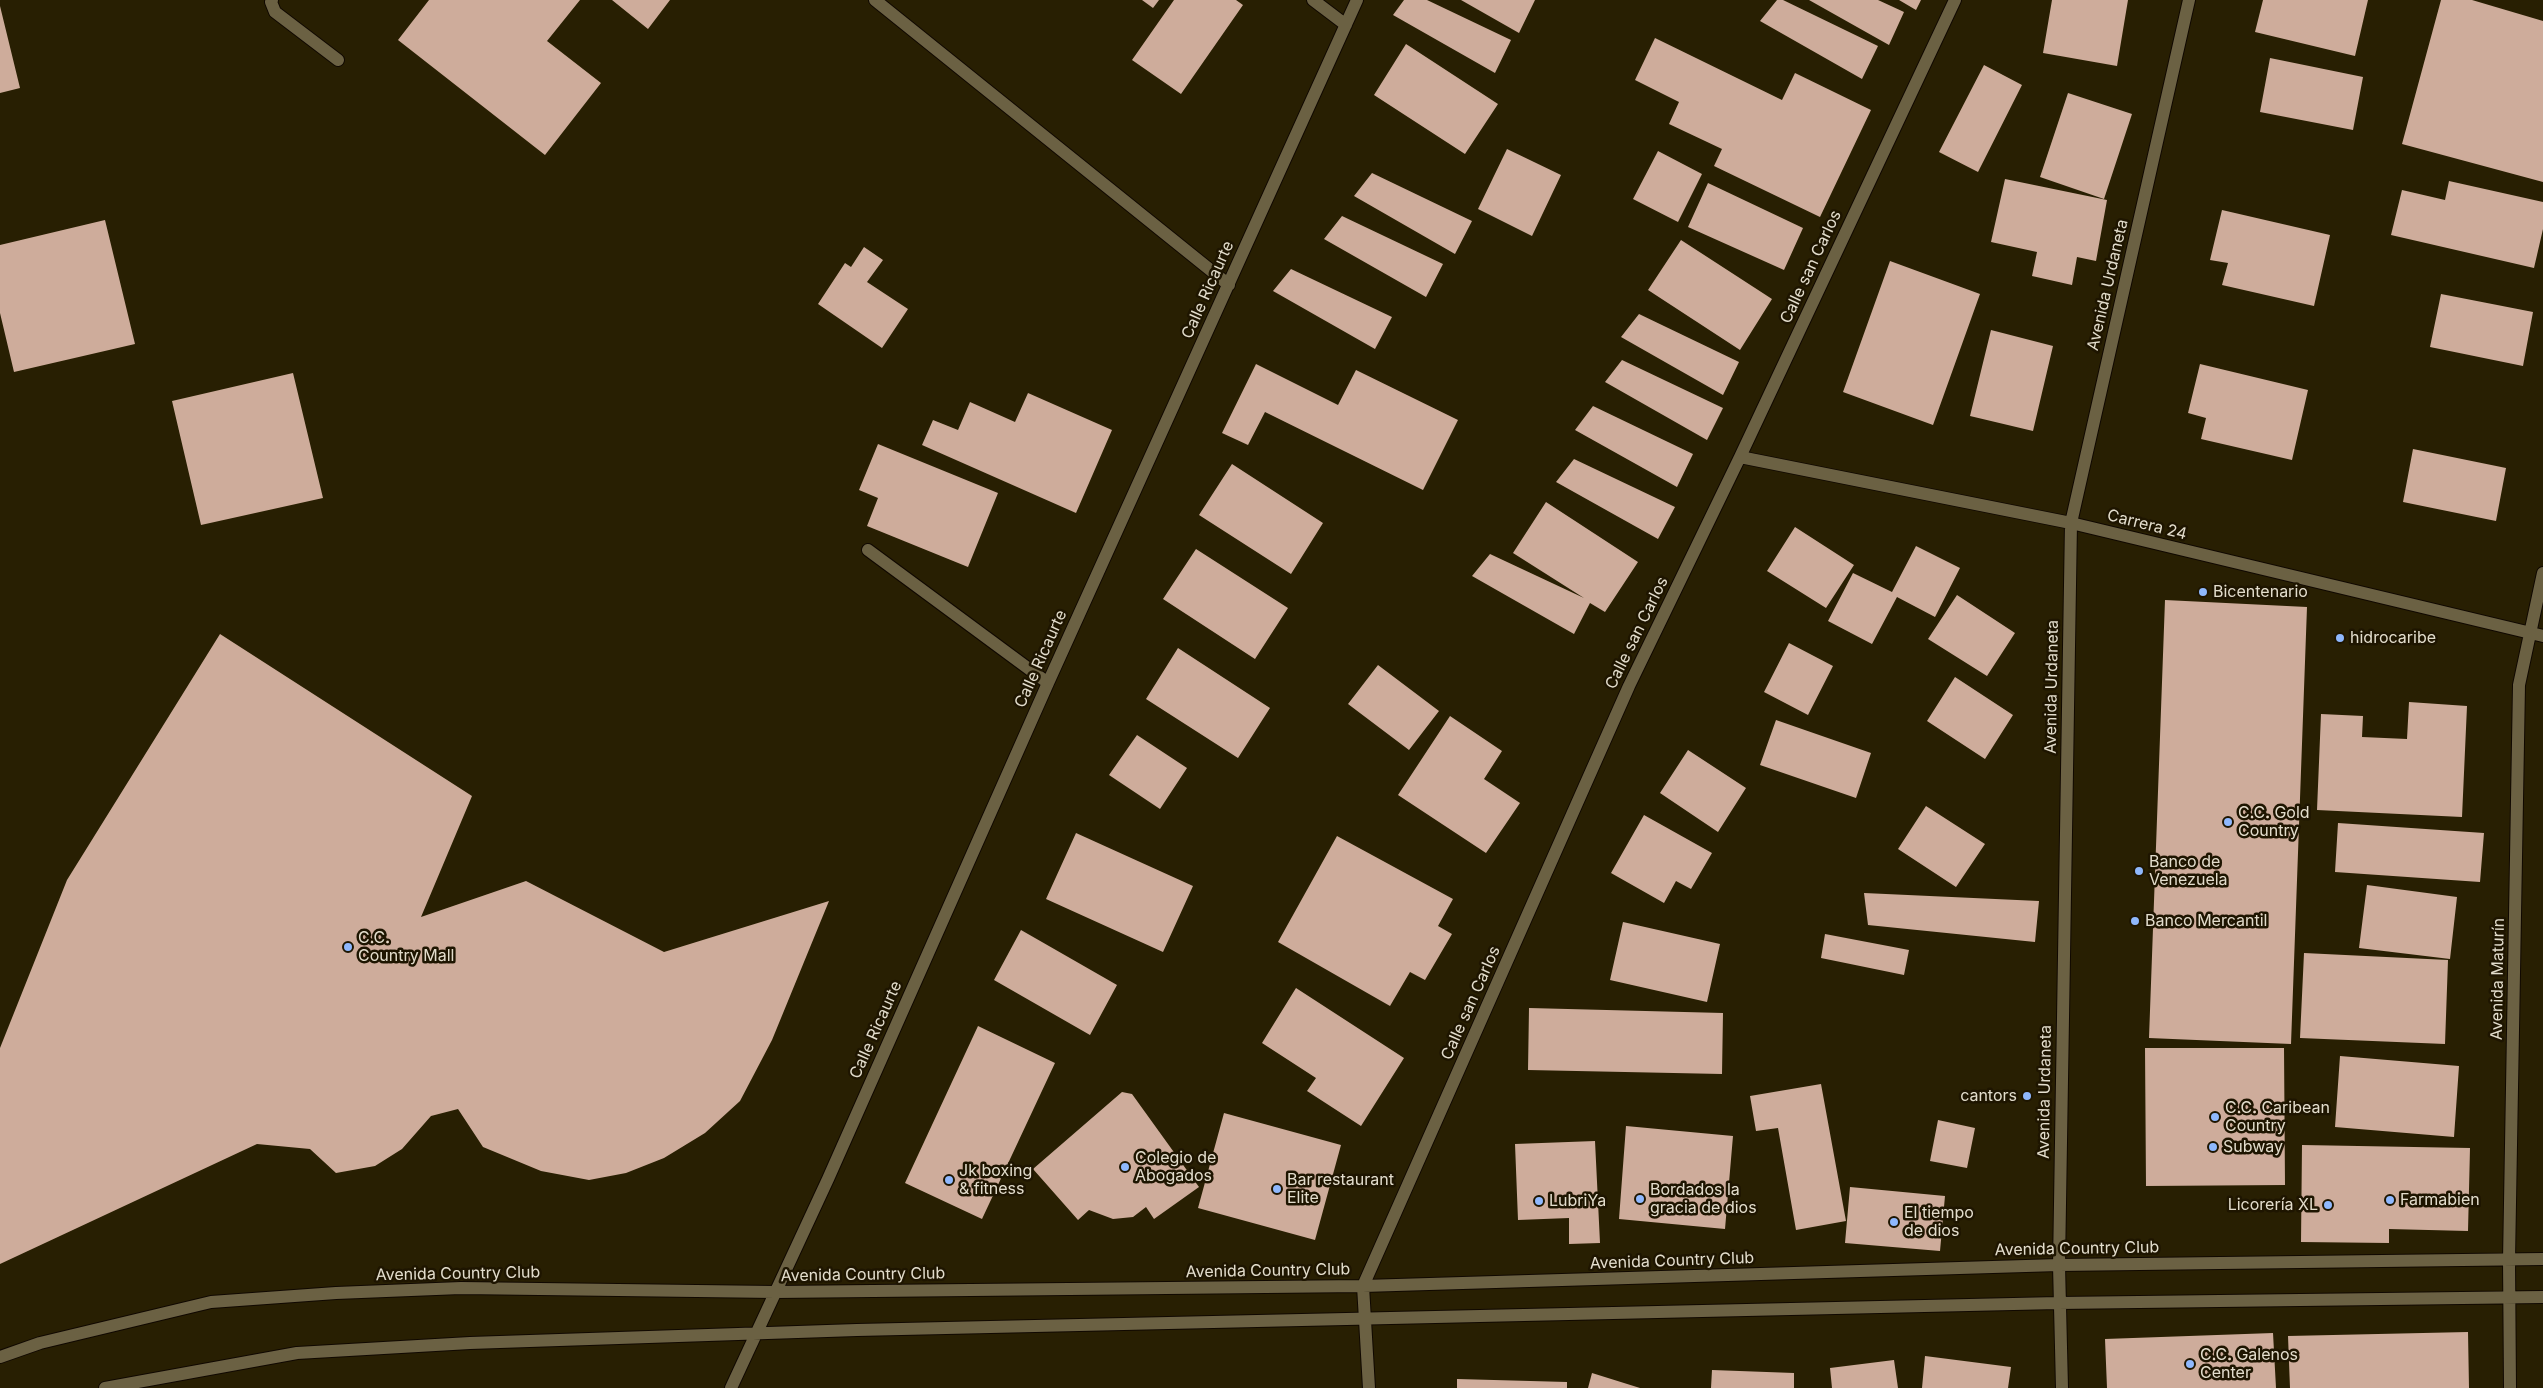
<!DOCTYPE html>
<meta charset="utf-8">
<style>
body{margin:0}
canvas{display:block;background:#281f02}
</style>
<canvas width="2543" height="1388"></canvas>
<script>
const ctx = document.querySelector('canvas').getContext('2d');
ctx.lineJoin = 'round';
function fill(path, color) { ctx.fillStyle = color; ctx.fill(path, 'evenodd'); }
const shape = rows => new Path2D(rows.map(r => 'M' + r).join(''));
function strokePath(path, color, width, dash) { ctx.strokeStyle = color; ctx.lineWidth = width; ctx.lineCap = dash ? 'butt' : 'round'; ctx.setLineDash(dash || []); ctx.stroke(path); }
function drawText(font, color, halo, rows, align = 'center') {
  ctx.font = font + ' Inter,sans-serif'; ctx.lineWidth = 5; ctx.setLineDash([]); ctx.textBaseline = 'middle'; ctx.strokeStyle = halo; ctx.fillStyle = color; for (const [text, x, y, turn = 0] of rows) {
    ctx.save(); ctx.translate(x, y); ctx.rotate((+turn || 0) * Math.PI / 180); ctx.textAlign = isNaN(turn) ? turn : align; if (halo) ctx.strokeText(text, 0, 0); ctx.fillText(text, 0, 0); ctx.restore();
  }
}
const building = shape([
 [429,0,580,0,547,41,601,83,545,155,398,40],
 [612,0,670,0,648,29],
 [1142,0,1159,0,1153,8],
 [1174,0,1236,0,1243,5,1181,94,1132,60],
 [1404,0,1427,0,1511,40,1495,73,1393,15],
 [1461,0,1535,0,1519,33],
 [1777,0,1783,0,1878,46,1862,79,1760,21],
 [1809,0,1878,0,1904,12,1889,45],
 [1899,0,1921,0,1916,10],
 [2052,0,2128,0,2117,66,2043,53],
 [2263,0,2368,0,2355,56,2255,32],
 [2441,0,2472,0,2543,21,2543,182,2402,144],
 [0,6,20,88,0,93],
 [1655,38,1782,100,1795,73,1871,110,1820,217,1714,166,1722,149,1669,124,1679,102,1635,80],
 [1406,44,1498,104,1465,154,1374,95],
 [2270,58,2363,77,2353,130,2260,112],
 [1984,65,2022,85,1978,172,1939,152],
 [2068,93,2132,114,2104,199,2040,177],
 [1507,149,1561,175,1532,236,1478,209],
 [1658,151,1702,174,1678,222,1633,199],
 [1372,173,1472,221,1455,254,1354,196],
 [2005,179,2107,200,2096,261,2077,257,2072,285,2032,276,2037,252,1991,242],
 [2449,181,2543,202,2543,229,2534,268,2391,235,2402,190,2445,200],
 [1708,183,1803,228,1784,270,1688,227],
 [2222,210,2330,235,2314,306,2222,285,2228,263,2210,260],
 [1342,216,1443,264,1426,297,1324,239],
 [105,220,135,344,14,372,0,313,0,245],
 [1681,240,1772,299,1740,350,1648,290],
 [864,247,883,260,867,282,908,309,882,348,818,304,845,263,851,267],
 [1890,261,1980,294,1933,425,1843,392],
 [1291,269,1392,317,1375,349,1273,291],
 [2441,294,2533,312,2523,366,2430,347],
 [1639,314,1739,362,1723,395,1621,337],
 [1991,330,2053,346,2033,431,1970,416],
 [1622,360,1723,408,1707,440,1605,382],
 [1256,364,1338,405,1356,370,1458,420,1423,490,1265,412,1248,445,1222,433],
 [2200,364,2308,390,2292,460,2201,439,2206,418,2188,413],
 [293,373,323,498,201,525,172,401],
 [1028,393,1112,430,1076,513,922,445,933,420,958,430,970,402,1015,422],
 [1593,406,1693,454,1677,487,1575,430],
 [878,444,998,493,968,567,867,526,878,498,859,490],
 [2413,449,2506,468,2496,521,2403,502],
 [1574,459,1675,507,1658,539,1556,482],
 [1232,464,1323,523,1291,574,1199,515],
 [1546,502,1638,562,1605,612,1590,603,1574,634,1472,576,1490,554,1584,598,1513,553],
 [1795,527,1854,565,1826,608,1767,571],
 [1916,546,1960,568,1935,617,1897,597,1872,644,1828,621,1853,573,1892,592],
 [1196,549,1288,608,1255,659,1163,599],
 [1957,595,2015,633,1987,676,1928,639],
 [2165,600,2307,607,2291,1044,2149,1038],
 [220,634,472,796,421,917,526,881,664,952,829,901,772,1040,740,1101,705,1133,664,1158,626,1173,589,1180,541,1171,483,1147,458,1109,431,1116,402,1149,375,1166,336,1173,310,1149,257,1144,0,1264,0,1048,67,880],
 [1789,643,1833,666,1808,715,1764,692],
 [1178,648,1270,708,1238,758,1146,699],
 [1378,665,1439,711,1409,750,1348,704],
 [1955,677,2013,715,1985,759,1927,721],
 [2409,702,2467,706,2462,817,2317,810,2321,714,2363,716,2362,737,2407,739],
 [1450,716,1502,751,1484,779,1520,803,1486,853,1398,795],
 [1776,720,1871,753,1856,798,1760,765],
 [1137,735,1187,768,1160,809,1109,775],
 [1688,750,1746,788,1718,832,1660,793],
 [1926,806,1985,844,1956,887,1898,849],
 [1644,815,1712,853,1691,889,1676,881,1664,903,1611,873],
 [2338,823,2484,833,2480,882,2335,872],
 [1076,833,1193,886,1163,952,1046,899],
 [1337,836,1453,899,1438,926,1452,934,1425,980,1410,972,1390,1006,1278,942],
 [2367,885,2457,897,2450,959,2359,948],
 [1864,893,2039,901,2035,942,1868,925],
 [1623,922,1720,944,1707,1002,1610,980],
 [1021,930,1117,985,1090,1035,994,980],
 [1825,934,1909,950,1904,975,1821,958],
 [2304,953,2448,960,2445,1044,2300,1038],
 [1296,988,1404,1058,1361,1126,1307,1091,1316,1078,1262,1043],
 [1529,1008,1723,1013,1722,1074,1528,1070],
 [978,1026,1055,1063,982,1219,905,1183],
 [2145,1048,2284,1048,2285,1185,2146,1186],
 [2340,1056,2459,1066,2454,1137,2335,1127],
 [1821,1084,1846,1221,1796,1230,1778,1128,1756,1131,1750,1096],
 [1122,1092,1132,1094,1199,1187,1154,1219,1146,1207,1133,1217,1113,1219,1089,1210,1078,1220,1033,1169],
 [1224,1113,1341,1145,1315,1240,1198,1208],
 [1938,1120,1975,1128,1967,1168,1930,1161],
 [1626,1126,1733,1136,1725,1229,1619,1219],
 [1595,1141,1600,1243,1569,1244,1569,1218,1518,1220,1515,1144],
 [2302,1145,2470,1148,2468,1231,2389,1229,2389,1243,2301,1242],
 [1850,1187,1945,1196,1940,1251,1845,1243],
 [2468,1332,2469,1388,2290,1388,2288,1336],
 [2273,1333,2276,1388,2107,1388,2105,1339],
 [1925,1356,2011,1367,2008,1388,1922,1388],
 [1894,1360,1898,1388,1832,1388,1830,1368],
 [1712,1370,1794,1373,1794,1388,1711,1388],
 [1592,1373,1640,1388,1588,1388],
 [1457,1379,1567,1382,1567,1388,1457,1388]
]);
const minor = shape([
 [272,0,271,2,275,12,338,60],
 [875,0,1229,285],
 [1313,0,1346,25],
 [1740,457,2071,523,2543,636],
 [868,550,1048,683],
 [0,1357,40,1343,211,1302,336,1293,461,1288,775,1292,1363,1286,2059,1265,2543,1259],
 [105,1388,297,1353,470,1343,857,1330,2058,1303,2543,1297],
 [731,1388,828,1179,1048,683,1357,0],
 [1369,1388,1363,1286,1629,686,1740,457,1955,0],
 [2062,1388,2059,1265,2071,523,2189,0],
 [2510,1388,2509,1260,2519,685,2543,573]
]);
const markers = [
 [2203,592,5,"#8fb8fd"],
 [2340,638,5,"#8fb8fd"],
 [2228,822,5,"#8fb8fd"],
 [2139,871,5,"#8fb8fd"],
 [2135,921,5,"#8fb8fd"],
 [348,947,5,"#8fb8fd"],
 [2027,1096,5,"#8fb8fd"],
 [2215,1117,5,"#8fb8fd"],
 [2213,1147,5,"#8fb8fd"],
 [1125,1167,5,"#8fb8fd"],
 [949,1180,5,"#8fb8fd"],
 [1277,1189,5,"#8fb8fd"],
 [1640,1199,5,"#8fb8fd"],
 [2390,1200,5,"#8fb8fd"],
 [1539,1201,5,"#8fb8fd"],
 [2328,1205,5,"#8fb8fd"],
 [1894,1222,5,"#8fb8fd"],
 [2190,1364,5,"#8fb8fd"]
];
const streetNames = [
 ["Calle san Carlos",1811,267,-65],
 ["Avenida Urdaneta",2108,285,-77],
 ["Calle Ricaurte",1208,290,-66],
 ["Carrera 24",2147,525,14],
 ["Calle san Carlos",1637,633,-64],
 ["Calle Ricaurte",1041,659,-66],
 ["Avenida Urdaneta",2052,687,-89],
 ["Avenida Maturín",2498,979,-89],
 ["Calle san Carlos",1471,1003,-66],
 ["Calle Ricaurte",876,1030,-66],
 ["Avenida Urdaneta",2045,1092,-89],
 ["Avenida Country Club",2077,1249,-1],
 ["Avenida Country Club",1672,1261,-2],
 ["Avenida Country Club",1268,1271,-1],
 ["Avenida Country Club",458,1274,-1],
 ["Avenida Country Club",863,1275,-1]
];
const poiNames = [
 ["Bicentenario",2213,592],
 ["hidrocaribe",2350,638],
 ["C.C. Gold",2238,813],
 ["Country",2238,831],
 ["Banco de",2149,862],
 ["Venezuela",2149,880],
 ["Banco Mercantil",2145,921],
 ["C.C.",358,938],
 ["Country Mall",358,956],
 ["cantors",2017,1096,"right"],
 ["C.C. Caribean",2225,1108],
 ["Country",2225,1126],
 ["Subway",2223,1147],
 ["Colegio de",1135,1158],
 ["Abogados",1135,1176],
 ["Jk boxing",959,1171],
 ["& fitness",959,1189],
 ["Bar restaurant",1287,1180],
 ["Elite",1287,1198],
 ["Bordados la",1650,1190],
 ["gracia de dios",1650,1208],
 ["Farmabien",2400,1200],
 ["LubriYa",1549,1201],
 ["Licorería XL",2318,1205,"right"],
 ["El tiempo",1904,1213],
 ["de dios",1904,1231],
 ["C.C. Galenos",2200,1355],
 ["Center",2200,1373]
];
fill(building, '#ceac9b');
strokePath(minor, '#100800', 14);
strokePath(minor, '#6b6143', 12);
for (const [x, y, r, color] of markers) { const dot = new Path2D(); dot.arc(x, y, r, 0, 2 * Math.PI); ctx.fillStyle = color; ctx.fill(dot); strokePath(dot, '#1e1500', 2); }
drawText('16px', '#e3ddcc', '#1e1500', streetNames);
drawText('16px', '#e3ddcc', '#1e1500', poiNames, 'left');
</script>
